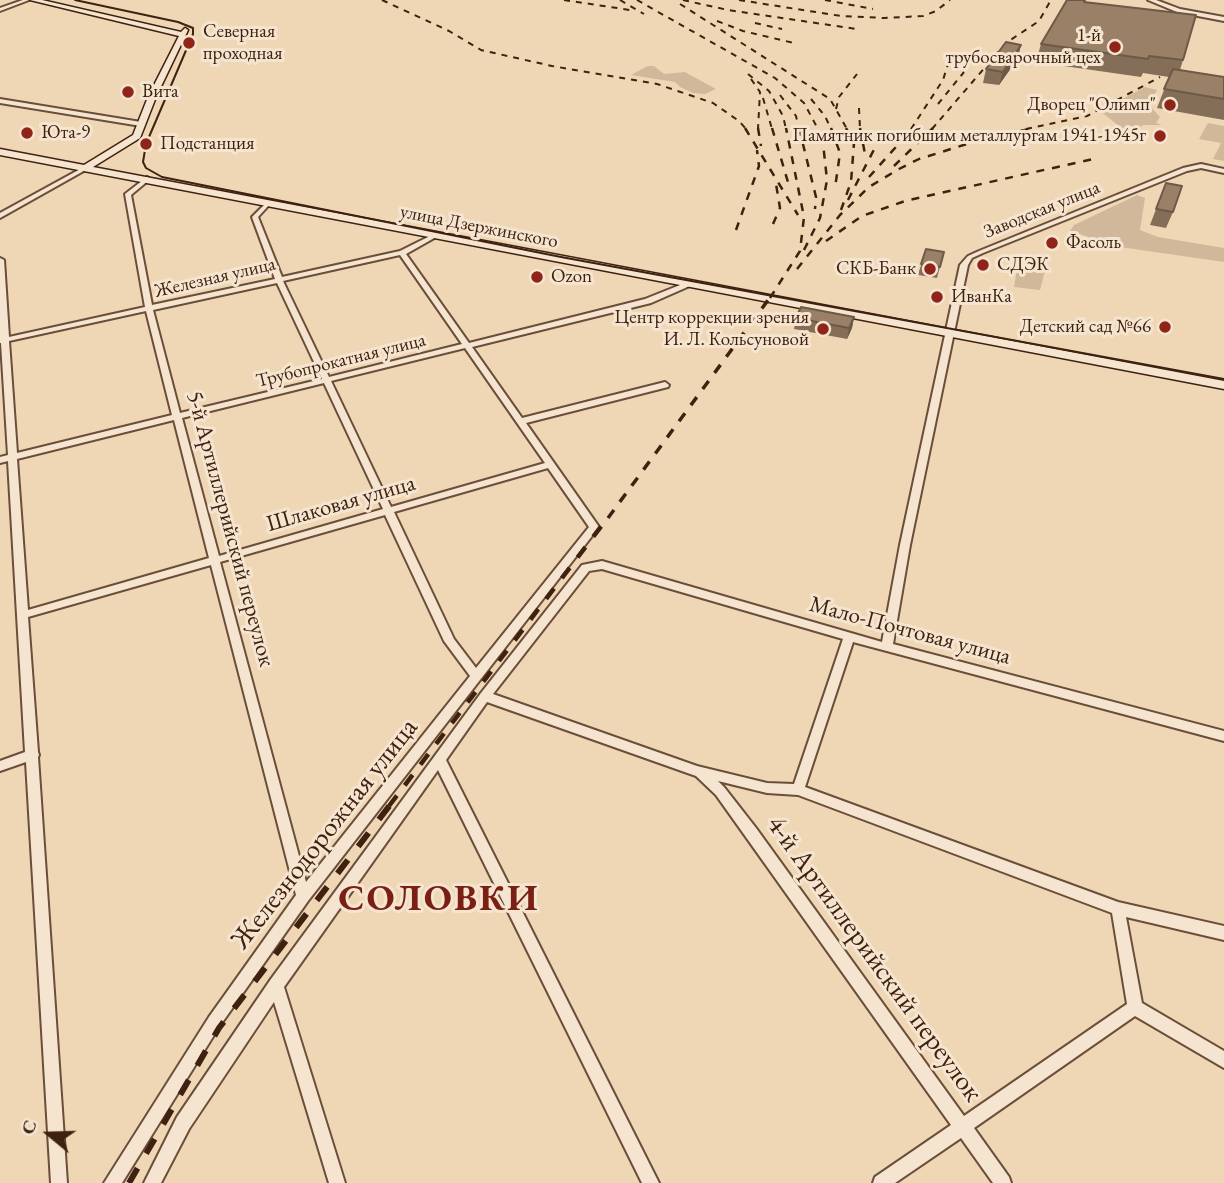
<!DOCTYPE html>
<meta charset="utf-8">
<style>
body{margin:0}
#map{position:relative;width:1224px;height:1183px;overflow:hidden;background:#efd7b6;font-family:"EB Garamond",serif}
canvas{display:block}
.north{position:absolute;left:14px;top:1099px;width:70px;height:70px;-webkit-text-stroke:5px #f5e5d0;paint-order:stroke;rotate:289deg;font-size:19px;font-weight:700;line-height:28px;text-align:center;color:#3e210f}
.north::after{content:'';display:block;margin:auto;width:24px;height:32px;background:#3e210f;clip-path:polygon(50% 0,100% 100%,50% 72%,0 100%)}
</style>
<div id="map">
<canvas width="1224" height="1183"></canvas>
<div class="north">С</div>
</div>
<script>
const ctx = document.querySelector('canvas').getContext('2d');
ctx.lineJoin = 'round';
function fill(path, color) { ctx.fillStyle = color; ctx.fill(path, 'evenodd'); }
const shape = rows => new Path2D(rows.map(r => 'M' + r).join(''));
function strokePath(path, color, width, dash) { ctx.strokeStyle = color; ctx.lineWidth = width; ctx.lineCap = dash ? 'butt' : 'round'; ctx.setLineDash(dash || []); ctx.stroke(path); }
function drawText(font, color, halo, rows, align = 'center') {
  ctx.font = font + ' "EB Garamond",serif'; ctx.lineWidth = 6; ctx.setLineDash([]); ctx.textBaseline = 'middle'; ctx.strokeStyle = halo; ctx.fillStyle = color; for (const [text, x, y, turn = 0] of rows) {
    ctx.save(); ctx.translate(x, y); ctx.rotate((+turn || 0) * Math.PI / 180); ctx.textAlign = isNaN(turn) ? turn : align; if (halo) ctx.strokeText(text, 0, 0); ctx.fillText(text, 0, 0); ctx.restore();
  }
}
const green = shape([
 [648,66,654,66,664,74,685,72,716,89,705,94,693,93,680,87,675,82,631,75],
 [1145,87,1157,90,1149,105,1160,117,1156,123,1162,125,1143,125,1135,132,1124,130,1100,111],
 [1208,123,1224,126,1224,161,1213,159,1221,143,1199,139],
 [1137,195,1145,198,1140,230,1158,237,1224,248,1224,262,1120,247,1070,231,1074,225],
 [1018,263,1046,267,1040,290,1014,287]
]);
const minor = shape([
 [23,0,29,0,0,11,0,8,23,0],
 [0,99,141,122,144,124,141,126,0,103,0,99],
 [1201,164,1224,169,1224,173,1201,168,1187,171,983,253,972,258,968,265,910,545,893,644,1224,731,1224,741,853,642,805,787,1118,902,1224,926,1224,940,1126,917,1142,1003,1224,1051,1224,1068,1135,1016,974,1128,1009,1177,1011,1183,993,1183,961,1138,895,1183,873,1183,875,1177,951,1125,716,795,696,776,487,702,446,760,659,1183,642,1183,438,770,284,987,345,1183,329,1183,274,1002,189,1129,161,1183,144,1183,177,1117,271,979,481,693,582,565,602,561,882,642,900,545,960,265,968,256,979,251,1183,168,1201,164],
 [602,569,843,639,794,784,767,783,697,766,493,694,589,571,602,569],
 [718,781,767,793,798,795,1112,913,1127,1004,964,1116,756,828,724,787,718,781],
 [84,167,89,168,0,218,0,213,84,167],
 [147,177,150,179,149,180,131,195,152,305,275,279,252,217,267,202,270,204,258,217,282,277,400,251,432,235,436,235,436,237,406,254,469,343,645,299,685,283,692,285,651,303,472,347,522,418,665,382,669,385,668,387,526,423,599,527,308,901,219,1027,122,1183,104,1183,209,1017,296,895,211,565,28,617,38,752,39,755,38,757,67,1183,51,1183,26,762,0,771,0,761,25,752,8,461,0,463,0,457,8,455,1,343,0,343,0,258,4,260,9,337,145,307,125,194,147,177],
 [400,255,462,344,329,377,283,281,400,255],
 [277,283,322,379,180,413,153,310,277,283],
 [146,311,172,415,17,453,9,341,146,311],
 [465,348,545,463,391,507,331,381,465,348],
 [324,383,383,509,219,556,182,418,324,383],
 [174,420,209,558,28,610,17,459,174,420],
 [548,468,589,527,476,668,454,639,394,512,548,468],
 [385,515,444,641,470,676,306,882,220,562,385,515]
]);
const tertiary = shape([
 [1148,0,1156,0,1180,9,1224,17,1224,21,1177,12,1148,0]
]);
const secondary = shape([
 [30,0,42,0,181,32,185,28,188,30,156,97,140,138,93,167,1224,381,1224,389,0,155,0,149,84,165,133,135,148,97,179,36,30,0]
]);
const tram = shape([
 [75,0,178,22,193,28,193,34,146,144,143,162,146,168,162,177,561,257,1224,379]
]);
const railFar4 = shape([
 [382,0,449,31,481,50,552,66,657,84,713,103,739,121,746,129],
 [564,0,630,10],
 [620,0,644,14],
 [637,0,775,78,804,103,818,129],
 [683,0,728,10,857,29],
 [739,0,841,16,884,18,923,16,936,11,950,0],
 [825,0,873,9],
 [680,4,830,99,847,129],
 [717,21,743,31,794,43],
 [755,23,782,29],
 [748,74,769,91,783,116,786,129],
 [751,79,760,92,758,129],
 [780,95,796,116,799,129],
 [763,98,772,129],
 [811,99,825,116,831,129],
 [938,104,964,72],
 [859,108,860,129],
 [836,109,839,97,857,74],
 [911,129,943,80,948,64],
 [932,129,1006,43,1039,21,1051,0],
 [1026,129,1087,116,1160,77]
]);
const railFar3 = shape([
 [745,128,798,215],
 [758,128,761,146],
 [772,128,790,189],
 [799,128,816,197,815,209],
 [831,128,840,153,835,188],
 [860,128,865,154],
 [894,166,933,128],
 [869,177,913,128],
 [848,200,883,132],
 [841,210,851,182,854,143,846,128],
 [773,224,780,208,776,184],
 [736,230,759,166,757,150],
 [826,241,862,216,905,201,1093,159],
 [804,250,820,218,827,180,823,143,817,128],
 [797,269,840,215,869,187,899,169,919,159,983,139,1034,128],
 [770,298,800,251,804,217,786,128]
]);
const railFar2 = shape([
 [608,518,771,296]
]);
const railFar1 = shape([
 [389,806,609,516]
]);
const rail = shape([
 [129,1183,219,1028,390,805]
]);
const wall = shape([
 [1087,3,1183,60,1180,70,1224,77,1224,120,1157,108,1169,77,1143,73,1141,77,1036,62,1041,44],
 [1018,58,999,85,983,83,986,69],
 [1166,183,1173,212,1166,228,1150,225],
 [926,249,944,252,937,278,918,275],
 [854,317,852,328,847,339,794,329,796,318]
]);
const shadedWall = shape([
 [1021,45,1018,58,999,85,1003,72],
 [854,317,852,328,847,339,849,328]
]);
const building = shape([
 [1067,0,1085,0,1084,2,1196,15,1183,60,1149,56,1148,59,1041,44,1067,0],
 [1006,42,1021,45,1003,72,986,69,1006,42],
 [1173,69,1224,77,1224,99,1164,89,1173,69],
 [1166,183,1182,186,1173,212,1156,209,1166,183],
 [926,249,944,252,940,267,921,264,926,249],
 [801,307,854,317,849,328,796,318,801,307]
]);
const markers = [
 [189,43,7,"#8f2418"],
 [1115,47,7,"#8f2418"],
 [128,92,7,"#8f2418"],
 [1170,105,7,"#8f2418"],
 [27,133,7,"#8f2418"],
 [1160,136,7,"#8f2418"],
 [146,144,7,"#8f2418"],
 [1052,243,7,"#8f2418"],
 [983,265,7,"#8f2418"],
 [930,269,7,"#8f2418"],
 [537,277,7,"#8f2418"],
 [937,297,7,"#8f2418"],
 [1165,327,7,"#8f2418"],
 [823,329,7,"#8f2418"]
];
const farPoinames = [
 ["Северная",203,32],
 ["проходная",203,54],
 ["1-й",1101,36,"right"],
 ["трубосварочный цех",1101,58,"right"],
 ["Вита",142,92],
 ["Дворец \"Олимп\"",1156,105,"right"],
 ["Юта-9",41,133],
 ["Памятник погибшим металлургам 1941-1945г",1146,136,"right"],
 ["Подстанция",160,144],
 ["Фасоль",1066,243],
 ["СДЭК",997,265],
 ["СКБ-Банк",916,269,"right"],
 ["Ozon",551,277],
 ["ИванКа",951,297],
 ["Центр коррекции зрения",809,318,"right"],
 ["И. Л. Кольсуновой",809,340,"right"],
 ["Детский сад №66",1151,327,"right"]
];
const farStreetnames = [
 ["Заводская улица",1042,210,-22],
 ["улица Дзержинского",479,227,11],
 ["Железная улица",215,278,-13],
 ["Трубопрокатная улица",341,361,-14]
];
const streetNames = [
 ["Шлаковая улица",341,504,-16],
 ["5-й Артиллерийский переулок",230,529,75],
 ["Мало-Почтовая улица",910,631,15]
];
const nearStreetnames = [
 ["Железнодорожная улица",325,834,-52],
 ["4-й Артиллерийский переулок",874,959,54]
];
const nearDistrictnames = [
 ["СОЛОВКИ",439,900]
];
fill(green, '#d1b89a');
strokePath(minor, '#6a4e39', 4);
strokePath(tertiary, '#6a4e39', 4);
strokePath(secondary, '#3e210f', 3);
fill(minor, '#f5e5d0');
fill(tertiary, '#f5e5d0');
fill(secondary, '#f5e5d0');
strokePath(tram, '#3e210f', 2);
strokePath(railFar4, '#3e210f', 2, [6, 6]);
strokePath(railFar3, '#3e210f', 2.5, [8, 8]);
strokePath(railFar2, '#3e210f', 3.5, [10, 10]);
strokePath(railFar1, '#3e210f', 4.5, [13, 13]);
strokePath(rail, '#3e210f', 6, [17, 17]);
fill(wall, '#846e58');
fill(shadedWall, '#6c5a47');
fill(building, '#9a8066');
strokePath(building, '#6c5a47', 2);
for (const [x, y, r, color] of markers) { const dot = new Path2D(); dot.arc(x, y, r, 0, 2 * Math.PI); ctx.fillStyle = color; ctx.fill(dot); strokePath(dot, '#f5e5d0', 2.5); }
drawText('19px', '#3e210f', '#f5e5d0', farPoinames, 'left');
drawText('19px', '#3e210f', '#f5e5d0', farStreetnames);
drawText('23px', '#3e210f', '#f5e5d0', streetNames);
drawText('28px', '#3e210f', '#f5e5d0', nearStreetnames);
ctx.letterSpacing = '2px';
drawText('bold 37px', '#7a1f14', '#f5e5d0', nearDistrictnames);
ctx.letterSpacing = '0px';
</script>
